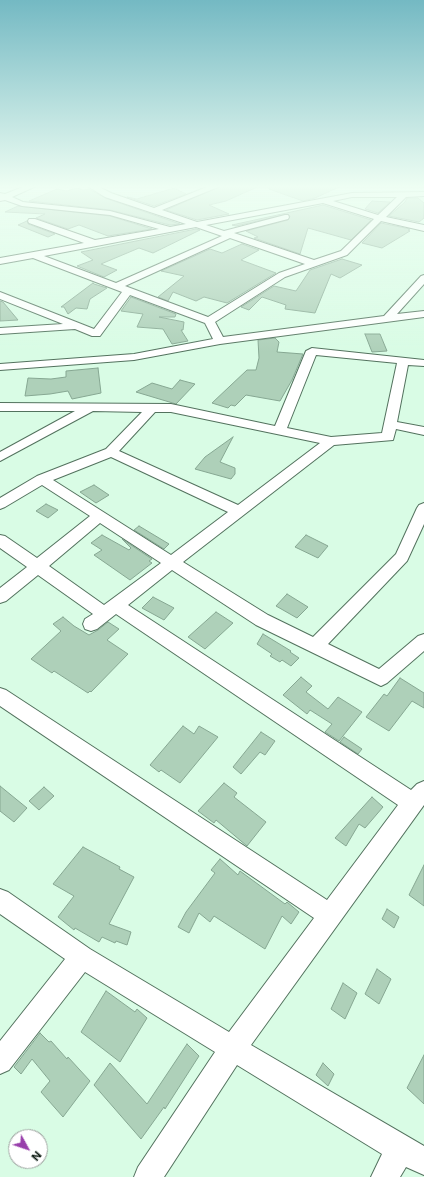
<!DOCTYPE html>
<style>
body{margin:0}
#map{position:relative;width:424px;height:1177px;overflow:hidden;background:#d9fce5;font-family:Inter,sans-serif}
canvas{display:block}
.north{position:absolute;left:8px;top:1129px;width:40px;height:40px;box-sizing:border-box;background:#fff;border:1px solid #9ca19e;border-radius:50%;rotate:130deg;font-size:11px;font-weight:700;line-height:16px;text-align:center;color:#07140c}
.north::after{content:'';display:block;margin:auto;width:14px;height:18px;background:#983fab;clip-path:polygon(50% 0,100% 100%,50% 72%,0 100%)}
</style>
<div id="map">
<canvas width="424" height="1177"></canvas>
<div class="north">N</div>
</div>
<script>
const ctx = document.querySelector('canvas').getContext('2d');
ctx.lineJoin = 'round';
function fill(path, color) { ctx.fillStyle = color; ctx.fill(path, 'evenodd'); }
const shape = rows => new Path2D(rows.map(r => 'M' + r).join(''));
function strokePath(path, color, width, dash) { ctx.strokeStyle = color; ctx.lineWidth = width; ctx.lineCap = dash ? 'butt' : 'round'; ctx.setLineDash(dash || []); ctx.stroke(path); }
const building = shape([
 [219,187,257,187,226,201,209,205,229,214,197,220,166,210,219,187],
 [270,187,339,187,315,198,303,201,269,189,270,187],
 [76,188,83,190,89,189,105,198,180,224,170,225,110,210,29,201,57,189,67,191,76,188],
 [174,188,186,194,154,206,127,197,137,199,174,188],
 [407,198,418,198,424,203,424,218,419,222,389,216,405,202,407,198],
 [372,201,390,202,378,213,365,209,372,201],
 [323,205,371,220,351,240,308,228,300,254,254,238,258,237,246,231,288,220,290,216,288,214,236,226,232,225,323,205],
 [18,206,110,216,152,229,108,236,79,225,68,229,36,218,45,214,5,212,18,206],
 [27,221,28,224,55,234,48,237,18,225,27,221],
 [381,223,410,229,408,230,410,231,382,248,362,243,381,223],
 [196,229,200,230,153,253,139,248,101,264,117,270,104,277,77,266,93,260,81,252,196,229],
 [242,244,259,250,241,260,276,273,227,303,204,297,196,301,173,292,168,301,158,297,184,276,161,271,210,249,222,253,242,244],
 [342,259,362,265,340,278,331,274,315,313,285,309,286,305,262,297,249,310,241,307,274,286,296,291,310,270,342,259],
 [93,283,94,284,107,288,90,299,87,309,76,308,68,314,64,307,61,307,93,283],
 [131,297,176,314,175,317,159,317,184,322,183,330,181,330,188,341,172,344,163,329,137,327,143,314,121,311,131,297],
 [0,301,3,302,18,320,0,321,0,301],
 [365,334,380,334,387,351,372,352,365,334],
 [275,338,279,342,277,352,303,354,292,380,280,401,246,395,235,406,231,405,228,408,212,403,247,370,256,370,259,358,258,340,275,338],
 [98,368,101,393,72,399,68,391,50,394,25,396,28,378,51,379,66,377,66,371,98,368],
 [180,380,195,384,176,404,136,392,152,383,172,389,180,380],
 [233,437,220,462,235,468,235,474,231,479,195,469,205,457,233,437],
 [94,485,109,495,96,503,80,492,94,485],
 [46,504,58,510,48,518,36,511,46,504],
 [139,526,169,544,164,549,134,530,139,526],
 [102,535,129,550,131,548,122,539,152,559,149,561,152,563,130,580,94,555,102,550,91,543,102,535],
 [306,535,328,546,318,558,295,547,306,535],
 [287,594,308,607,297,618,276,606,287,594],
 [153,597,174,608,164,620,142,608,153,597],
 [216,612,233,623,205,649,188,637,216,612],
 [63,617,74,626,89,635,98,630,108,622,119,629,107,640,128,654,91,692,90,691,88,693,54,671,52,673,31,659,61,631,53,624,63,617],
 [263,634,291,651,290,652,299,658,291,666,282,660,280,662,270,656,272,654,257,644,263,634],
 [301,677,312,686,306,692,328,709,338,697,362,712,339,741,325,732,332,724,310,710,307,714,283,695,301,677],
 [400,678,424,693,424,708,412,701,389,731,366,717,384,694,387,696,400,678],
 [183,726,194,734,199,726,218,737,180,783,161,770,159,772,150,765,183,726],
 [261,732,275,741,265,755,260,752,241,774,233,767,261,732],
 [344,737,362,749,358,754,340,742,344,737],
 [224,783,237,793,234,797,266,822,247,846,216,820,214,823,198,811,224,783],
 [0,786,27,808,14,822,0,811,0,786],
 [44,787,54,796,39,810,29,801,44,787],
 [372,797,383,807,365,828,359,824,346,846,335,838,372,797],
 [83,847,120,867,119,869,134,877,109,924,131,932,127,945,116,941,115,943,102,937,99,942,75,928,74,930,58,917,74,896,53,884,83,847],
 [220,859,238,875,240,871,285,904,287,902,299,912,291,924,282,916,265,949,214,916,210,922,199,913,189,933,178,927,186,912,215,873,211,870,220,859],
 [424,865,424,906,409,895,424,865],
 [387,909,399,917,394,928,382,919,387,909],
 [377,969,391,979,379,1004,365,994,377,969],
 [343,983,357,993,345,1019,331,1009,343,983],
 [106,991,135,1012,137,1009,147,1018,120,1062,81,1032,106,991],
 [40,1033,49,1042,51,1041,67,1059,68,1057,90,1081,63,1117,41,1092,50,1081,32,1059,21,1074,14,1067,40,1033],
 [187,1044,199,1056,165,1109,164,1107,141,1139,94,1085,110,1063,147,1104,187,1044],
 [424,1055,424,1104,407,1088,424,1055],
 [323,1063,334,1074,328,1086,316,1075,323,1063]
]);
const minor = shape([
 [23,187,34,187,12,197,23,202,110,211,170,227,186,224,105,197,89,187,99,187,111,193,154,208,207,187,218,187,162,210,197,222,352,193,424,192,424,196,406,197,386,217,424,225,424,231,381,221,347,255,285,277,215,322,223,337,384,316,421,276,424,275,424,284,397,314,424,311,424,317,220,344,134,360,0,370,0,364,134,354,213,339,205,323,130,295,100,336,92,336,75,329,0,334,0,328,63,324,0,299,0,292,94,329,122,292,33,258,0,264,0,258,84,243,29,223,28,221,29,219,35,219,95,240,159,229,110,215,22,206,5,200,0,201,0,193,5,194,23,187],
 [352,197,397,197,378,215,333,201,352,197],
 [323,203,374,219,341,251,314,260,234,233,288,219,289,217,288,215,285,215,224,231,206,225,323,203],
 [196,227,222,236,116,283,44,256,196,227],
 [230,238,305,264,279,273,208,317,125,286,230,238],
 [312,348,424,360,424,366,408,365,397,422,424,427,424,435,396,429,393,440,334,445,183,562,268,615,313,637,396,554,417,508,419,505,424,503,424,524,407,561,328,644,379,669,418,636,424,634,424,651,387,683,381,686,256,625,172,570,128,605,411,790,417,784,424,781,424,805,251,1045,424,1146,424,1175,406,1167,400,1177,371,1177,382,1154,237,1065,164,1177,134,1177,138,1167,215,1052,85,972,9,1070,0,1074,0,1041,65,959,0,914,0,889,8,892,90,949,229,1032,314,918,0,706,0,688,6,690,327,900,398,805,116,614,97,629,91,631,85,629,83,624,85,619,93,614,38,575,6,601,0,603,0,588,27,567,0,548,0,535,5,536,37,558,90,516,42,485,5,507,0,509,0,498,37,476,106,449,142,412,93,411,0,461,0,452,75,411,0,411,0,403,171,404,275,426,306,351,312,348],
 [316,355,397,363,382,433,331,437,287,428,316,355],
 [155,412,171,412,320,443,238,505,119,451,155,412],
 [111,457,228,512,171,555,53,480,111,457],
 [100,523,161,563,104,605,49,566,100,523]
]);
fill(building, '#aed0b9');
strokePath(building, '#86a792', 1);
strokePath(minor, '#53725e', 2);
fill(minor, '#fff');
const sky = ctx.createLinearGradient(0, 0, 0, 352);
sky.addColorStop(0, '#74b9c3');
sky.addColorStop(0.53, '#eefef3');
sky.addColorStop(1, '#eefef300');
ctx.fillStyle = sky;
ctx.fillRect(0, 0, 424, 352);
</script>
